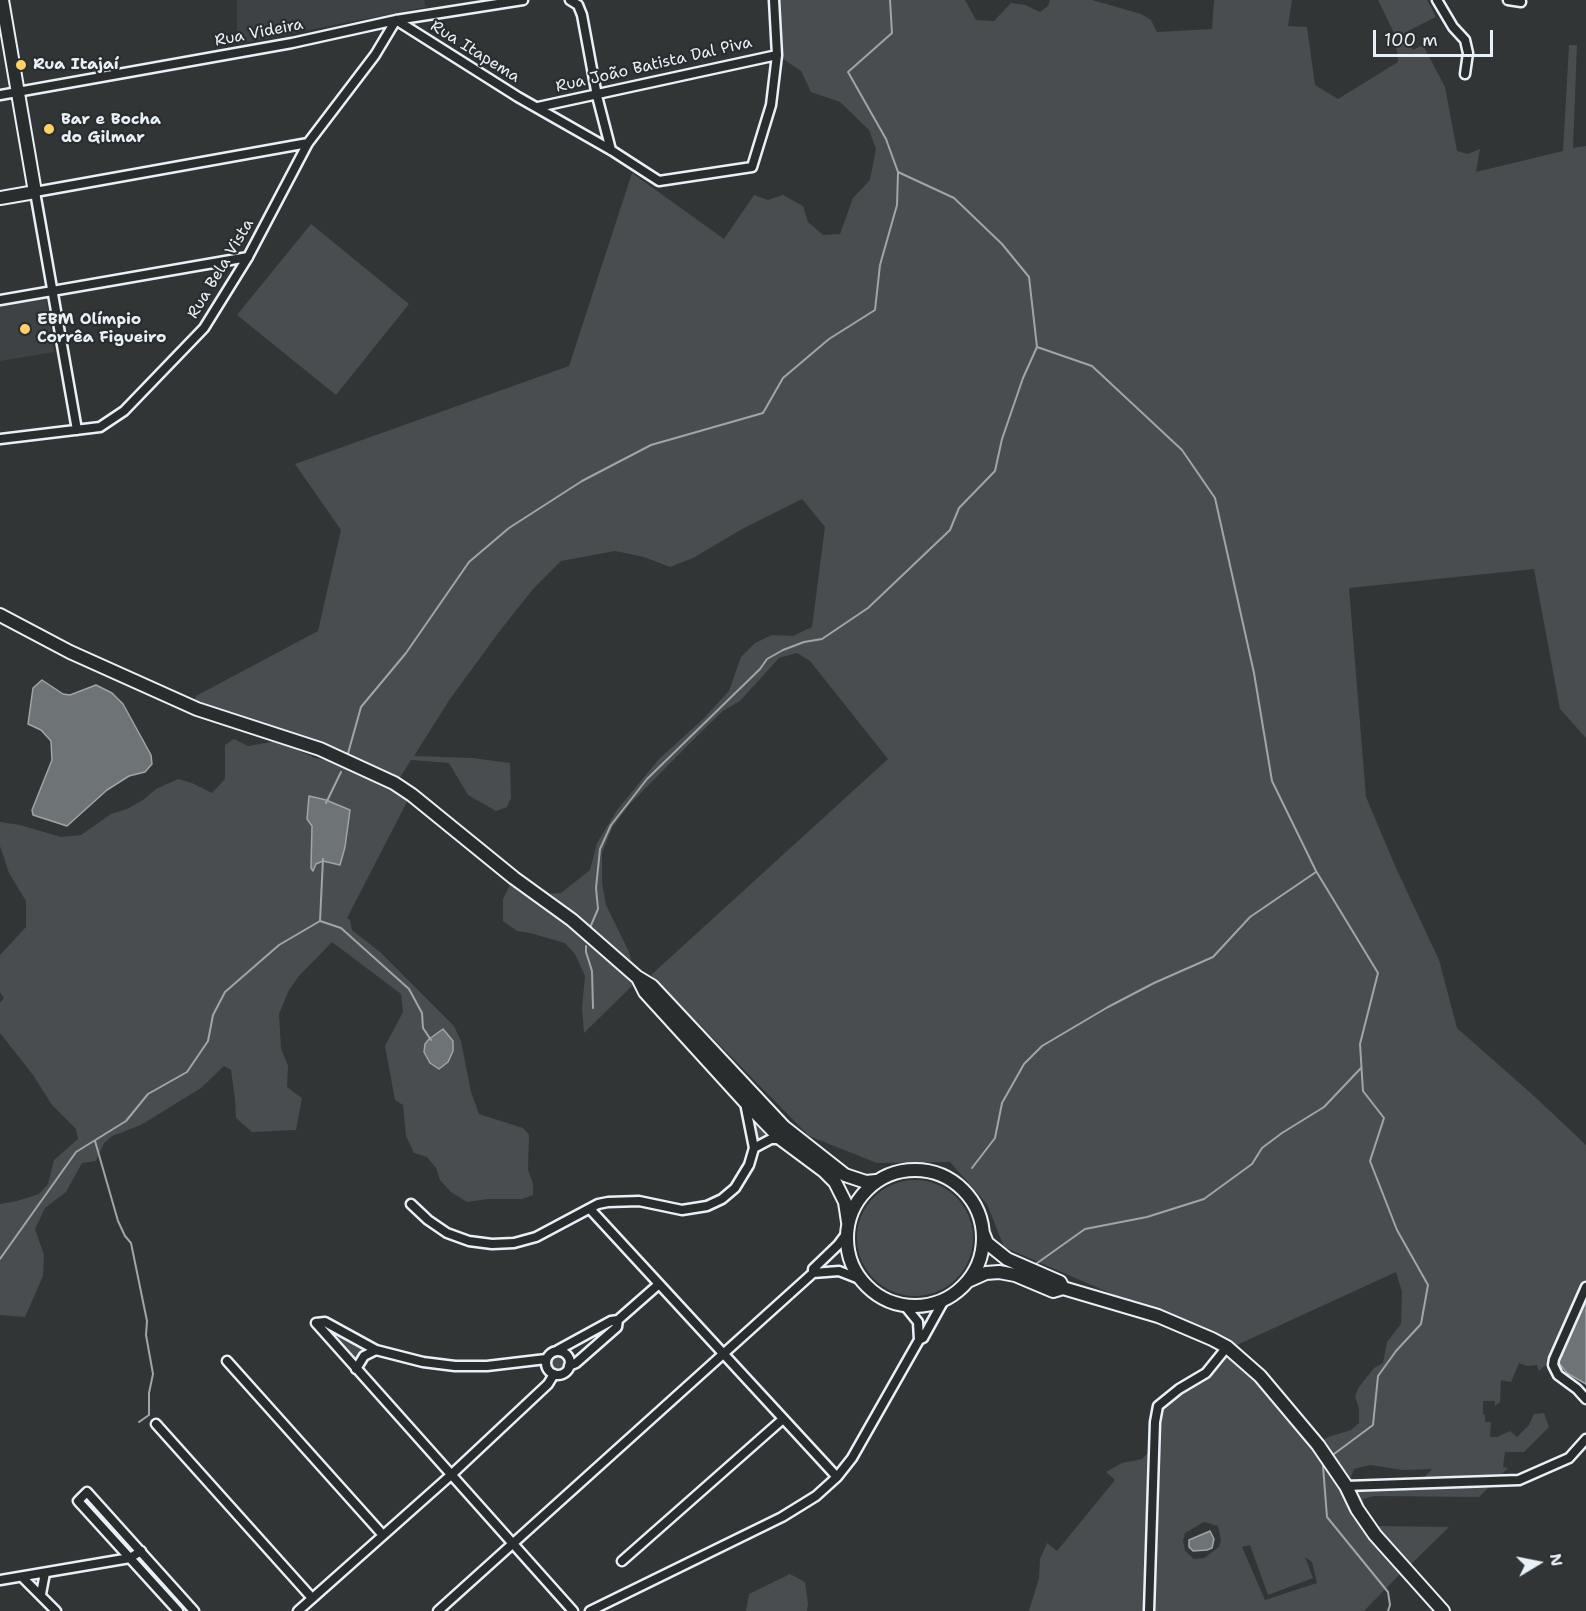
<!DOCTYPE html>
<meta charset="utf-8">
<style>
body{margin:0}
#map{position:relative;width:1586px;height:1611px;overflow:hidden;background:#323536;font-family:"Shantell Sans",sans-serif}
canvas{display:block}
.north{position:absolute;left:1508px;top:1533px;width:60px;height:60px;-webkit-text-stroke:4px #2a2d2e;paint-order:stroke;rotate:80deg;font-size:16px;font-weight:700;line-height:24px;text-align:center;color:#e8f1f8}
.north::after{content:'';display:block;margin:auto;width:21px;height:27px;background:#e8f1f8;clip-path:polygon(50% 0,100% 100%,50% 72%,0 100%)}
.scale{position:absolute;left:1373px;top:30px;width:120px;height:27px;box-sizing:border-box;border:3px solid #e8f1f8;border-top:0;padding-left:8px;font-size:18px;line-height:21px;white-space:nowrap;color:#e8f1f8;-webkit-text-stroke:4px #2a2d2e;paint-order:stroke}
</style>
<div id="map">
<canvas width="1586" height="1611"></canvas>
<div class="north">N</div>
<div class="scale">100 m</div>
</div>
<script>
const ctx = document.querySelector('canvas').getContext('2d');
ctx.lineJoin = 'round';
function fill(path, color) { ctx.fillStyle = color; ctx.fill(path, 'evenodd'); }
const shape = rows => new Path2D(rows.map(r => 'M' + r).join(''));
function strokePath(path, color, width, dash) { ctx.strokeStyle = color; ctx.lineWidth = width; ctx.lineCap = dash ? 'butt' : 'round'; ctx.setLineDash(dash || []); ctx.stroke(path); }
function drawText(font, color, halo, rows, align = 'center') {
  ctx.font = font + ' "Shantell Sans",sans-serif'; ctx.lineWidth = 4.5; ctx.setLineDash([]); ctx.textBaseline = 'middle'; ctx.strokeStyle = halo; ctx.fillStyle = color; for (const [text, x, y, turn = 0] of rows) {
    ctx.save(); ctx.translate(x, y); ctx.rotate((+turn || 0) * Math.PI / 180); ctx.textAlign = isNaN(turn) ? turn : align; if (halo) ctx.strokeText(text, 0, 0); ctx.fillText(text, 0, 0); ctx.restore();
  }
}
const built = shape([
 [237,0,424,0,426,7,237,44],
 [46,298,54,352,0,361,0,305]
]);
const green = shape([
 [774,0,965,0,976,20,994,21,1011,3,1025,5,1040,12,1048,6,1050,0,1092,0,1141,14,1151,20,1157,32,1212,29,1214,0,1292,0,1288,26,1307,27,1315,85,1338,99,1398,62,1397,50,1394,45,1406,38,1413,50,1423,45,1445,87,1457,151,1468,154,1480,149,1476,172,1563,151,1569,45,1577,45,1573,148,1586,146,1586,738,1560,709,1534,569,1349,588,1366,797,1396,868,1439,960,1457,1028,1534,1096,1586,1145,1586,1281,1552,1359,1539,1371,1537,1365,1527,1366,1519,1363,1511,1382,1501,1380,1500,1402,1495,1406,1495,1401,1483,1401,1483,1414,1485,1415,1485,1422,1491,1422,1490,1437,1497,1437,1510,1431,1517,1437,1529,1425,1534,1414,1544,1413,1549,1427,1524,1452,1505,1452,1503,1467,1508,1468,1479,1497,1374,1496,1363,1499,1362,1510,1376,1526,1449,1527,1403,1572,1350,1507,1367,1536,1402,1572,1364,1611,1029,1611,1039,1578,1040,1559,1047,1543,1057,1551,1115,1480,1106,1472,1122,1463,1142,1459,1153,1448,1157,1409,1167,1400,1211,1377,1218,1366,1227,1344,1004,1247,987,1204,950,1162,877,1163,809,1136,651,975,888,759,810,661,797,653,779,658,740,701,723,711,698,735,629,805,612,828,602,853,602,883,606,905,629,952,637,981,584,1033,582,1008,585,976,575,954,565,943,530,933,517,931,503,921,503,899,512,881,544,894,561,893,590,870,597,843,617,810,659,759,703,719,729,691,741,657,755,643,772,635,793,636,812,627,825,527,802,499,744,528,693,558,670,567,644,557,615,551,561,561,533,589,499,632,450,699,414,756,472,758,510,763,511,798,507,807,496,811,468,795,449,763,411,760,394,787,409,798,347,918,350,920,352,930,380,952,454,1026,461,1041,471,1092,479,1114,523,1128,529,1135,528,1170,533,1184,533,1195,522,1199,488,1199,467,1202,451,1192,440,1180,436,1168,427,1157,414,1153,406,1136,403,1105,395,1100,385,1046,403,1012,401,994,332,942,299,976,289,990,279,1014,281,1048,288,1066,287,1087,302,1098,296,1130,252,1132,236,1118,235,1099,231,1070,224,1066,201,1088,141,1125,112,1136,104,1143,96,1161,82,1163,66,1192,45,1208,35,1229,44,1255,43,1276,25,1317,0,1315,0,1204,17,1201,39,1194,48,1184,54,1160,78,1139,76,1129,52,1105,33,1075,0,1033,0,1003,4,998,0,992,0,955,26,927,26,901,9,873,0,846,0,822,20,825,61,837,81,835,111,814,127,809,143,800,156,789,178,779,192,783,212,793,225,779,225,745,234,739,248,746,277,741,315,758,334,762,317,754,281,729,194,703,196,696,318,631,341,530,295,464,569,366,632,173,724,239,754,195,768,200,783,195,803,206,808,222,823,235,840,234,853,198,870,180,876,149,869,130,840,102,811,92,801,71,777,55],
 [326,800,350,810,330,863,323,861,311,868,312,825],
 [1396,1272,1402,1292,1401,1324,1387,1342,1383,1363,1374,1368,1359,1387,1355,1396,1359,1409,1359,1423,1351,1430,1328,1437,1315,1447,1257,1377,1226,1350],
 [1370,1465,1403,1470,1432,1469,1418,1484,1372,1483,1350,1479,1354,1469],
 [1204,1522,1218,1526,1221,1540,1219,1547,1204,1558,1194,1559,1185,1551,1183,1541,1185,1533],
 [1250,1545,1268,1595,1313,1578,1305,1557,1312,1562,1317,1583,1265,1600,1242,1547],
 [1378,0,1427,0,1436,17,1396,37],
 [311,224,409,304,336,395,237,315],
 [752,1116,771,1134,762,1136,756,1140],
 '857 1238a58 58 0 1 1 116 0a58 58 0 1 1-116 0Z',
 [331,1331,361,1345,363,1352,360,1356,355,1358,351,1355],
 '551 1363a7 7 0 1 1 14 0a7 7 0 1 1-14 0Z',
 [790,1574,805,1582,808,1604,807,1611,746,1611,749,1594]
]);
const water = shape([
 [42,680,63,694,70,695,96,685,112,693,123,704,151,755,152,764,145,772,129,776,107,790,67,826,33,815,32,810,52,760,51,741,41,730,28,724,33,688,42,680],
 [309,796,326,800,350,810,345,847,340,865,323,861,316,864,313,871,311,868,312,826,307,819,309,796],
 [443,1029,453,1041,453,1051,448,1062,439,1069,430,1063,424,1052,425,1044,429,1039,443,1029],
 [1586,1297,1586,1384,1567,1373,1559,1363,1555,1361,1586,1297],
 [1210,1531,1214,1539,1212,1548,1207,1550,1193,1551,1189,1547,1189,1540,1210,1531]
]);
const stream = shape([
 [890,0,892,33,848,72,886,139,898,172,954,198,1002,244,1029,277,1037,347,1092,366,1182,450,1215,498,1254,673,1272,781,1316,871,1378,973,1360,1044,1363,1091,1384,1118,1370,1161,1397,1230,1428,1285,1421,1324,1396,1351,1378,1376,1373,1425,1334,1454],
 [347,757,361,707,406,653,469,562,509,528,582,481,651,445,763,413,783,378,829,339,875,310,880,265,897,205,898,173],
 [326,803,341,772],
 [320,921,341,928,409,989,422,1013,423,1028,431,1040],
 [589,930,598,909,596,888,600,849,611,825,647,779,760,669,767,659,783,650,804,642,822,639,868,608,950,530,959,508,995,471,1002,439,1023,378,1037,347],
 [586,946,586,952,592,971,593,1008],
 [95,1141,118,1221,125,1236,131,1243,147,1321,146,1335,153,1374,149,1393,149,1415,139,1422],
 [972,1168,995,1138,1002,1103,1024,1064,1042,1046,1108,1007,1154,983,1213,957,1250,917,1316,872],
 [0,1259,76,1152,126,1121,148,1094,187,1072,208,1041,213,1015,225,992,279,945,320,921,323,859],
 [1033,1266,1085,1229,1147,1217,1204,1199,1252,1164,1262,1148,1282,1133,1324,1107,1361,1068],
 [1323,1466,1327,1517,1388,1592,1390,1605,1388,1611]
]);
const street = shape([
 [570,0,578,5,582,15,597,96,611,150],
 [1437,0,1453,27,1465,40,1468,53,1465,74],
 [1508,0,1521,2],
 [0,95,292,43,396,20,523,0],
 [538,107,777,55],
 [0,300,248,257],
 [77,430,35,192,308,143],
 [0,439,100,427,124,411,204,328,248,257,308,143,375,55,396,20,518,97,611,150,659,181,752,167,771,105,777,55,774,0],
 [754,1148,771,1139,781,1139],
 [411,1204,428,1220,447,1233,469,1241,492,1244,514,1243,536,1237,598,1204,608,1202,639,1201,682,1210,707,1206,722,1199,735,1188,749,1165,754,1148,746,1108,747,1104],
 [590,1209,837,1477],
 [813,1273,839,1271,862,1280],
 [1586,1287,1554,1359,1553,1365,1558,1375,1577,1389,1586,1399],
 [905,1306,918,1322,919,1340],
 [316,1323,573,1611],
 [316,1323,325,1322,376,1350,423,1362,455,1366,487,1366,546,1359],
 [558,1350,611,1321,618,1320],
 '546 1363a12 12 0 1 1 24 0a12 12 0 1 1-24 0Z',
 [227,1361,382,1534],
 [569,1366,576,1363,617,1327,618,1320,659,1284],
 [356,1369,364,1356,376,1350],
 [156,1424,312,1598],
 [1346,1486,1519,1480,1569,1458,1586,1439],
 [622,1561,783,1419],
 [22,1577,56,1611],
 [0,1580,130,1558,141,1551],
 [41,1594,45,1573],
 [178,1611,78,1501,87,1492,194,1611],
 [298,1611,451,1475,548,1384,554,1374],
 [438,1611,813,1273,813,1269,838,1245,847,1233],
 [590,1611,782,1517,816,1496,837,1477,852,1458,919,1340,923,1338,944,1300],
 [1149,1611,1155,1422,1158,1406,1179,1389,1206,1373,1227,1347]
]);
const secondary = shape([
 [0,198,35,192,2,0],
 [0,615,70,652,197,709,320,749,394,783,412,795,514,878,572,920,637,977,652,986,784,1127,845,1175,866,1182,876,1181],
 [638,978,645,992,747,1104,781,1139,824,1171,835,1182,845,1202,848,1222],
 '847 1238a68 68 0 1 1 136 0a68 68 0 1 1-136 0Z',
 [983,1233,987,1243,1007,1259,1060,1282,1063,1288],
 [968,1281,986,1273,999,1272,1015,1275,1053,1291,1063,1288,1158,1316,1212,1339,1227,1347,1260,1376,1318,1445,1346,1486,1357,1509,1375,1535,1443,1611]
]);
const markers = [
 [21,65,6,"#ffd166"],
 [49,129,6,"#ffd166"],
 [25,329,6,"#ffd166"]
];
const streetNames = [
 ["Rua Videira",259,33,-11],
 ["Rua Itapema",475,52,32],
 ["Rua João Batista Dal Piva",654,65,-13],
 ["Rua Bela Vista",221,269,-59]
];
const poiNames = [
 ["Rua Itajaí",33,65],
 ["Bar e Bocha",61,120],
 ["do Gilmar",61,138],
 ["EBM Olímpio",37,320],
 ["Corrêa Figueiro",37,338]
];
fill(built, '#3f4244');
fill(green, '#494d4f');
fill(water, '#6e7376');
strokePath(water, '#9fa5aa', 1.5);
strokePath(stream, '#9fa5aa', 2);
strokePath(street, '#e8f1f8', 13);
strokePath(secondary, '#e8f1f8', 16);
strokePath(street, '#2a2d2e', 8);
strokePath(secondary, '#2a2d2e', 12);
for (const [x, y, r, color] of markers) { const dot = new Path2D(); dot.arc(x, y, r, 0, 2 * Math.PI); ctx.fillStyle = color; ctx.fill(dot); strokePath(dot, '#2a2d2e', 2); }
drawText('16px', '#e8f1f8', '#2a2d2e', streetNames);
drawText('bold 16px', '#e8f1f8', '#2a2d2e', poiNames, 'left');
</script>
